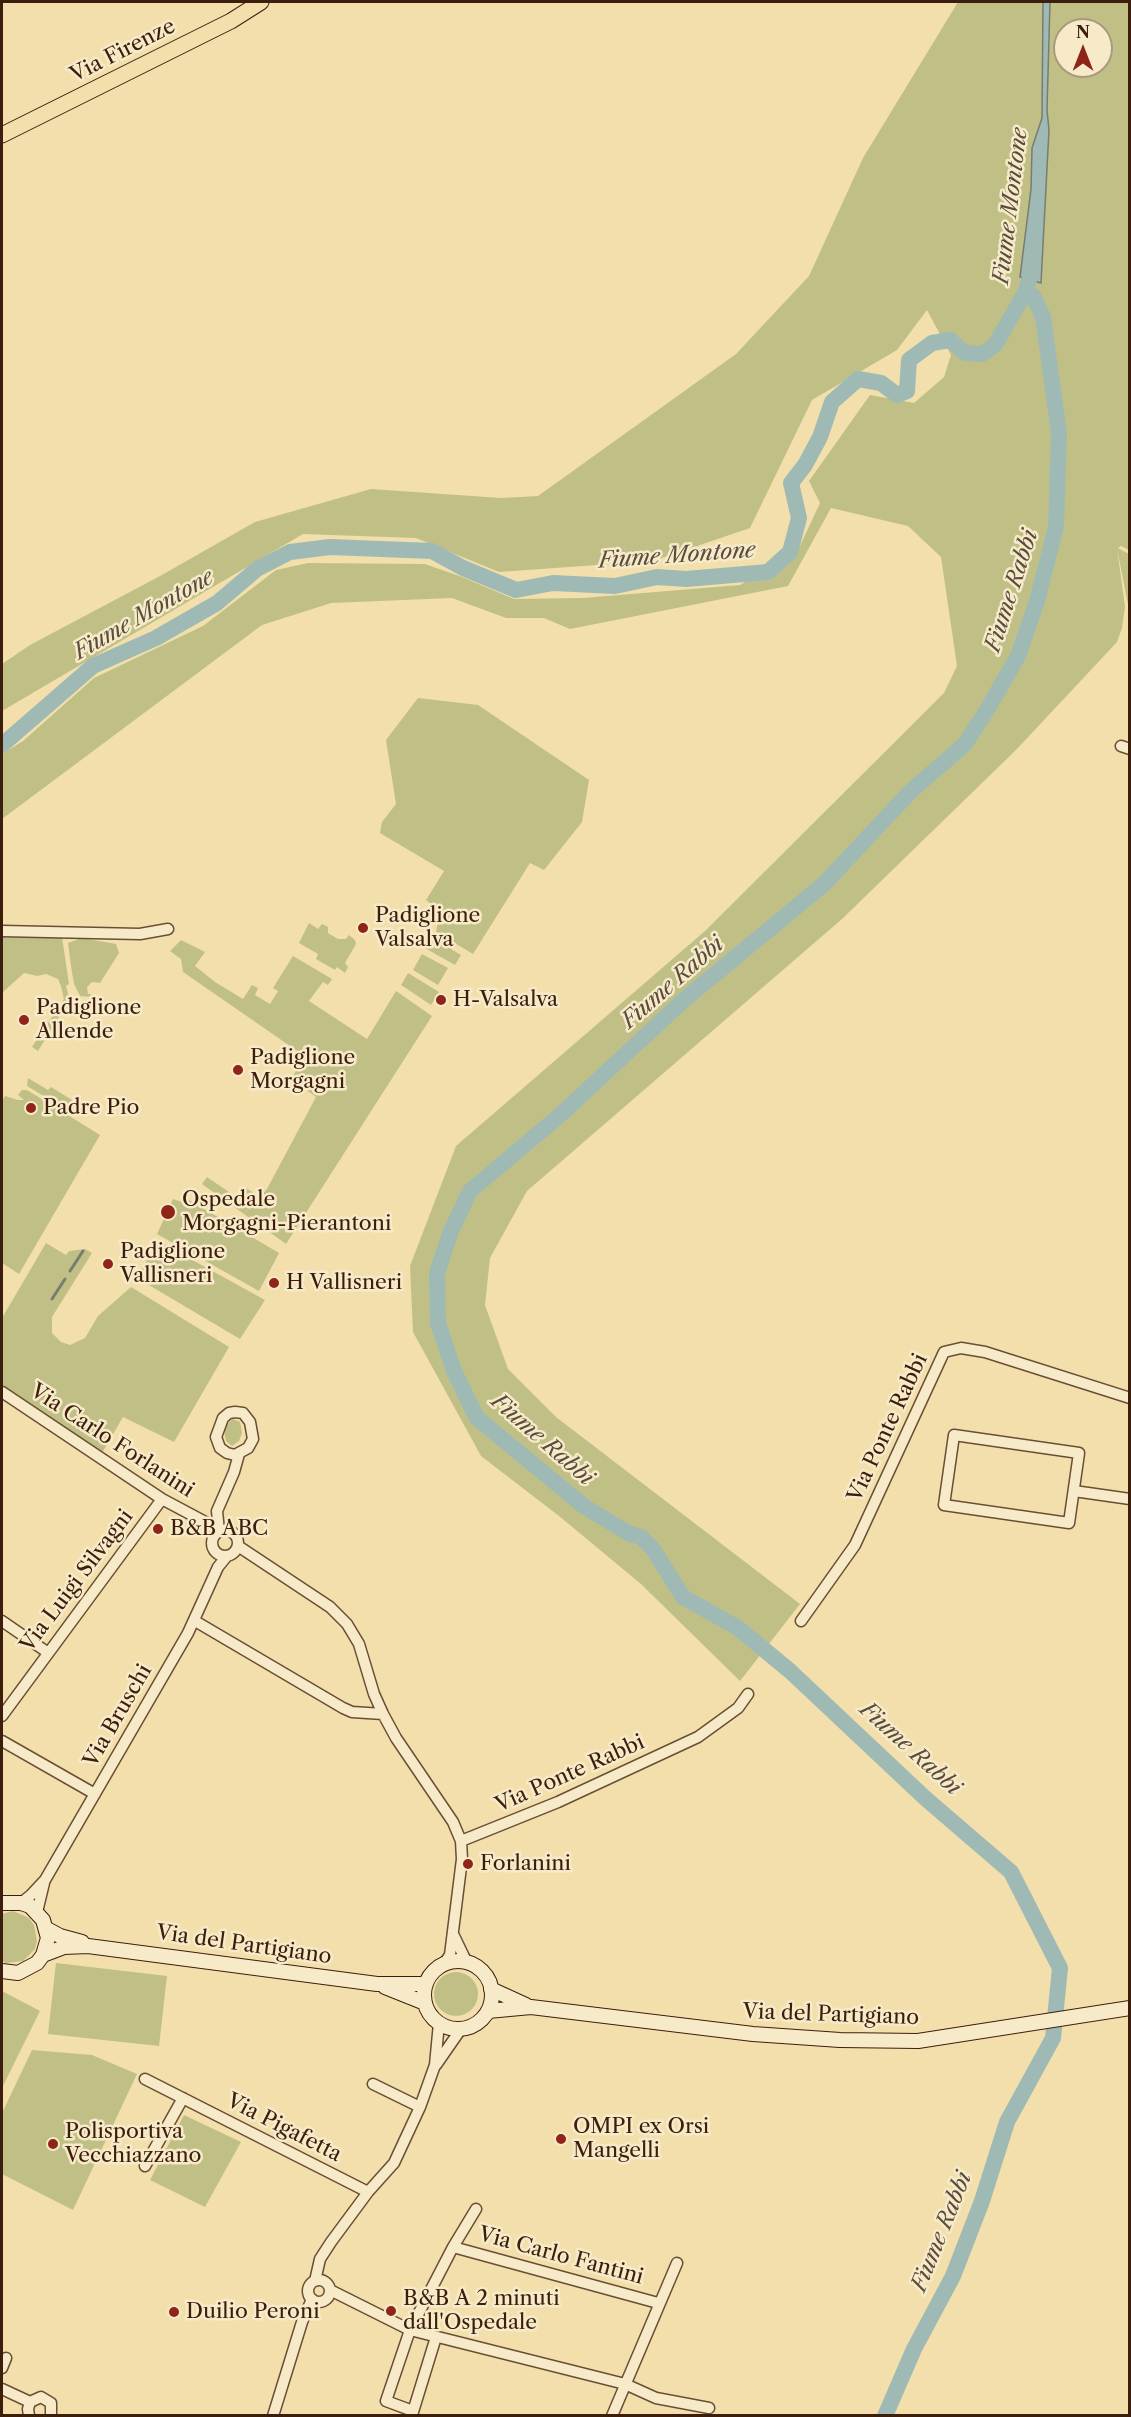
<!DOCTYPE html>
<style>
body{margin:0}
#map{position:relative;width:1131px;height:2417px;overflow:hidden;background:#f2dfac;font-family:"Libre Caslon Text",serif}
canvas{display:block}
.frame{position:absolute;inset:0;border:3px solid #3d1e0c;pointer-events:none}
.north{position:absolute;left:1053px;top:18px;width:60px;height:60px;box-sizing:border-box;background:#f7eac9;border:2px solid #ad987d;border-radius:50%;rotate:0deg;font-size:16px;font-weight:700;line-height:24px;text-align:center;color:#3d1e0c}
.north::after{content:'';display:block;margin:auto;width:21px;height:27px;background:#8f2418;clip-path:polygon(50% 0,100% 100%,50% 72%,0 100%)}
</style>
<div id="map">
<canvas width="1131" height="2417"></canvas>
<div class="frame"></div>
<div class="north">N</div>
</div>
<script>
const ctx = document.querySelector('canvas').getContext('2d');
ctx.lineJoin = 'round';
function fill(path, color) { ctx.fillStyle = color; ctx.fill(path, 'evenodd'); }
const shape = rows => new Path2D(rows.map(r => 'M' + r).join(''));
function strokePath(path, color, width, dash) { ctx.strokeStyle = color; ctx.lineWidth = width; ctx.lineCap = dash ? 'butt' : 'round'; ctx.setLineDash(dash || []); ctx.stroke(path); }
function drawText(font, color, halo, rows, align = 'center') {
  ctx.font = font + ' "Libre Caslon Text",serif'; ctx.lineWidth = 5; ctx.setLineDash([]); ctx.textBaseline = 'middle'; ctx.strokeStyle = halo; ctx.fillStyle = color; for (const [text, x, y, turn = 0] of rows) {
    ctx.save(); ctx.translate(x, y); ctx.rotate((+turn || 0) * Math.PI / 180); ctx.textAlign = isNaN(turn) ? turn : align; if (halo) ctx.strokeText(text, 0, 0); ctx.fillText(text, 0, 0); ctx.restore();
  }
}
const green = shape([
 [958,2,1129,2,1129,550,1121,546,1118,548,1129,554,1130,615,1117,548,1125,607,1122,628,1117,642,1016,750,842,919,527,1191,490,1258,485,1305,508,1369,556,1417,800,1604,740,1681,641,1584,559,1516,481,1456,413,1332,410,1266,456,1146,705,931,944,693,957,666,941,557,908,526,831,508,788,586,570,629,544,618,506,618,452,598,331,603,262,625,2,819,2,754,23,741,94,678,203,626,276,570,308,563,425,564,462,577,514,599,583,598,740,585,799,548,820,503,809,481,870,395,914,403,944,377,951,355,927,310,897,350,812,400,750,528,653,561,499,572,416,538,303,534,2,711,2,664,30,645,160,576,255,522,371,489,501,498,538,496,736,354,809,276,863,158],
 [1065,30,1101,30,1101,66,1065,66],
 [418,698,478,705,589,780,582,822,544,870,530,863,473,954,436,932,440,911,426,900,444,871,380,833,382,822,396,804,386,740],
 [309,923,318,929,322,924,328,927,328,933,338,939,346,939,349,935,355,940,356,944,345,963,348,967,345,973,337,967,335,970,316,959,318,954,299,943],
 [429,936,461,955,455,965,423,947],
 [2,937,62,937,69,984,66,986,71,1006,71,1008,64,1009,38,1051,32,1047,64,999,61,986,58,979,46,974,37,976,24,973,2,993],
 [82,938,116,944,119,953,100,983,92,982,87,987,88,994,91,994,90,997,80,996,74,984,71,966,68,943],
 [181,940,205,952,195,966,215,982,243,999,252,985,258,988,255,995,270,1004,278,991,273,988,293,956,332,979,328,985,323,982,309,1001,367,1039,396,991,432,1016,286,1244,202,1184,207,1177,239,1199,246,1188,260,1197,267,1189,316,1097,292,1079,303,1055,183,972,181,959,170,951],
 [422,954,448,968,438,985,413,970],
 [408,973,439,992,431,1005,401,985],
 [28,1078,48,1090,51,1087,72,1100,67,1110,27,1086],
 [22,1090,27,1090,100,1135,19,1274,2,1263,2,1101,5,1096,18,1100,24,1100,18,1095],
 [173,1199,185,1203,189,1200,279,1253,259,1291,157,1234],
 [158,1241,265,1300,240,1339,137,1278],
 [46,1243,66,1255,69,1251,85,1249,92,1253,52,1317,52,1333,61,1342,70,1345,85,1338,98,1316,131,1287,229,1347,174,1442,123,1417,102,1453,2,1387,2,1318],
 [233,1419,240,1422,242,1433,239,1441,232,1446,226,1441,224,1431,227,1424],
 [13,1911,29,1918,34,1925,37,1941,35,1949,23,1961,6,1963,2,1961,2,1914],
 [56,1963,167,1976,159,2046,48,2034],
 '434 1994a22 22 0 1 1 44 0a22 22 0 1 1-44 0Z',
 [2,1991,40,2011,2,2088],
 [32,2050,92,2055,137,2074,73,2210,2,2174,2,2113],
 [184,2115,241,2142,205,2207,150,2180]
]);
const water = shape([
 [1043,2,1050,2,1047,110,1049,130,1041,283,1020,277,1031,189,1032,148,1042,118,1043,2]
]);
const stream = shape([
 [70,1271,83,1251],
 [52,1299,65,1279]
]);
const river = shape([
 [2,745,93,666,156,638,217,603,257,569,290,552,330,547,432,551,463,568,516,590,553,583,615,586,657,577,686,579,768,572,790,552,799,518,791,483,805,465,820,437,832,402,858,379,881,383,897,395,907,391,909,360,932,343,950,340,965,353,982,354,995,345,1026,291,1029,280],
 [885,2416,914,2349,953,2276,982,2201,1007,2122,1053,2038,1060,1968,1011,1872,925,1798,790,1671,738,1628,683,1597,653,1549,641,1537,628,1533,585,1507,477,1418,454,1371,438,1323,437,1273,451,1231,470,1191,559,1116,685,999,824,884,911,791,965,744,987,710,1018,656,1037,601,1056,527,1059,433,1043,317,1033,296,1026,291]
]);
const minor = shape([
 [1121,746,1130,749],
 [2,931,140,934,168,929],
 [2,1392,162,1499,207,1523,218,1532],
 [235,1412,243,1413,250,1422,253,1439,248,1448,235,1455,227,1453,220,1448,216,1437,223,1418,229,1413,235,1412],
 [954,1435,1079,1453,1069,1523,944,1505,954,1435],
 [1074,1491,1130,1499],
 '212 1543a13 13 0 1 1 26 0a13 13 0 1 1-26 0Z',
 [219,1531,217,1511,234,1472,239,1454],
 [238,1546,330,1607,347,1624,359,1644,374,1694,383,1714,396,1738,453,1822,461,1841,462,1859,450,1955,443,1965],
 [2,1621,47,1652],
 [195,1621,343,1708,352,1712,383,1714],
 [801,1621,855,1545,944,1352,961,1348,985,1352,1130,1398],
 [2,1716,162,1499],
 [2,1741,95,1794],
 [461,1841,558,1802,698,1737,738,1708,748,1694],
 [21,1903,31,1895,45,1880,188,1633,218,1567,227,1556],
 [37,1912,44,1883],
 [454,1936,467,1963],
 [436,2065,461,2029],
 [145,2079,368,2192],
 [373,2084,420,2107],
 [145,2166,183,2098],
 [453,2247,658,2303],
 '308 2291a11 11 0 1 1 22 0a11 11 0 1 1-22 0Z',
 [315,2281,320,2259,331,2242,368,2192,394,2163,420,2107,435,2065,439,2023],
 [330,2290,410,2330,625,2384,656,2398,709,2408],
 [2,2368,6,2358],
 [2,2389,30,2402],
 [413,2411,386,2401,410,2330,453,2247,476,2209],
 [412,2415,436,2337],
 [29,2416,28,2409,30,2402,41,2397,51,2403,51,2416],
 [273,2416,302,2322,312,2299],
 [612,2416,677,2263]
]);
const secondary = shape([
 [2,1903,21,1903,30,1906,43,1920,48,1938,43,1955,37,1963,18,1973,2,1971],
 [47,1929,60,1936,82,1942],
 [43,1955,64,1947,88,1946,377,1984,426,1984],
 '424 1995a34 34 0 1 1 68 0a34 34 0 1 1-68 0Z',
 [385,1987,425,2003],
 [491,1989,526,2005],
 [488,2011,531,2007,753,2034,840,2040,918,2041,1130,2008]
]);
const primary = shape([
 [2,135,231,21,261,2]
]);
const markers = [
 [363,928,6,"#8f2418"],
 [441,1000,6,"#8f2418"],
 [24,1020,6,"#8f2418"],
 [238,1070,6,"#8f2418"],
 [31,1108,6,"#8f2418"],
 [168,1212,8,"#8f2418"],
 [108,1264,6,"#8f2418"],
 [274,1283,6,"#8f2418"],
 [158,1529,6,"#8f2418"],
 [468,1864,6,"#8f2418"],
 [561,2139,6,"#8f2418"],
 [53,2144,6,"#8f2418"],
 [391,2311,6,"#8f2418"],
 [174,2312,6,"#8f2418"]
];
const streetNames = [
 ["Via Firenze",123,51,-27],
 ["Via Ponte Rabbi",888,1428,-65],
 ["Via Carlo Forlanini",112,1441,33],
 ["Via Luigi Silvagni",77,1581,-53],
 ["Via Bruschi",118,1716,-60],
 ["Via Ponte Rabbi",570,1774,-24],
 ["Via del Partigiano",244,1945,8],
 ["Via del Partigiano",831,2015,2],
 ["Via Pigafetta",284,2128,27],
 ["Via Carlo Fantini",561,2256,15]
];
const poiNames = [
 ["Padiglione",375,916],
 ["Valsalva",375,940],
 ["H-Valsalva",453,1000],
 ["Padiglione",36,1008],
 ["Allende",36,1032],
 ["Padiglione",250,1058],
 ["Morgagni",250,1082],
 ["Padre Pio",43,1108],
 ["Ospedale",182,1200],
 ["Morgagni-Pierantoni",182,1224],
 ["Padiglione",120,1252],
 ["Vallisneri",120,1276],
 ["H Vallisneri",286,1283],
 ["B&B ABC",170,1529],
 ["Forlanini",480,1864],
 ["OMPI ex Orsi",573,2127],
 ["Mangelli",573,2151],
 ["Polisportiva",65,2132],
 ["Vecchiazzano",65,2156],
 ["B&B A 2 minuti",403,2299],
 ["dall'Ospedale",403,2323],
 ["Duilio Peroni",186,2312]
];
const waterNames = [
 ["Fiume Montone",1011,206,-83],
 ["Fiume Montone",677,556,-4],
 ["Fiume Rabbi",1012,591,-72],
 ["Fiume Montone",144,615,-30],
 ["Fiume Rabbi",673,983,-41],
 ["Fiume Rabbi",542,1440,41],
 ["Fiume Rabbi",910,1749,42],
 ["Fiume Rabbi",942,2232,-68]
];
fill(green, '#c0c086');
fill(water, '#9fbab4');
strokePath(water, '#787c71', 1.5);
strokePath(stream, '#787c71', 3);
strokePath(river, '#9fbab4', 16);
strokePath(minor, '#6a4e34', 13);
strokePath(secondary, '#3d1e0c', 16);
strokePath(primary, '#3d1e0c', 17);
strokePath(minor, '#f7eac9', 10);
strokePath(secondary, '#f7eac9', 14);
strokePath(primary, '#f2dfac', 15);
for (const [x, y, r, color] of markers) { const dot = new Path2D(); dot.arc(x, y, r, 0, 2 * Math.PI); ctx.fillStyle = color; ctx.fill(dot); strokePath(dot, '#f7eac9', 2); }
drawText('21px', '#3d1e0c', '#f7eac9', streetNames);
drawText('21px', '#3d1e0c', '#f7eac9', poiNames, 'left');
drawText('italic 22px', '#5a4d3e', '#f7eac9', waterNames);
</script>
